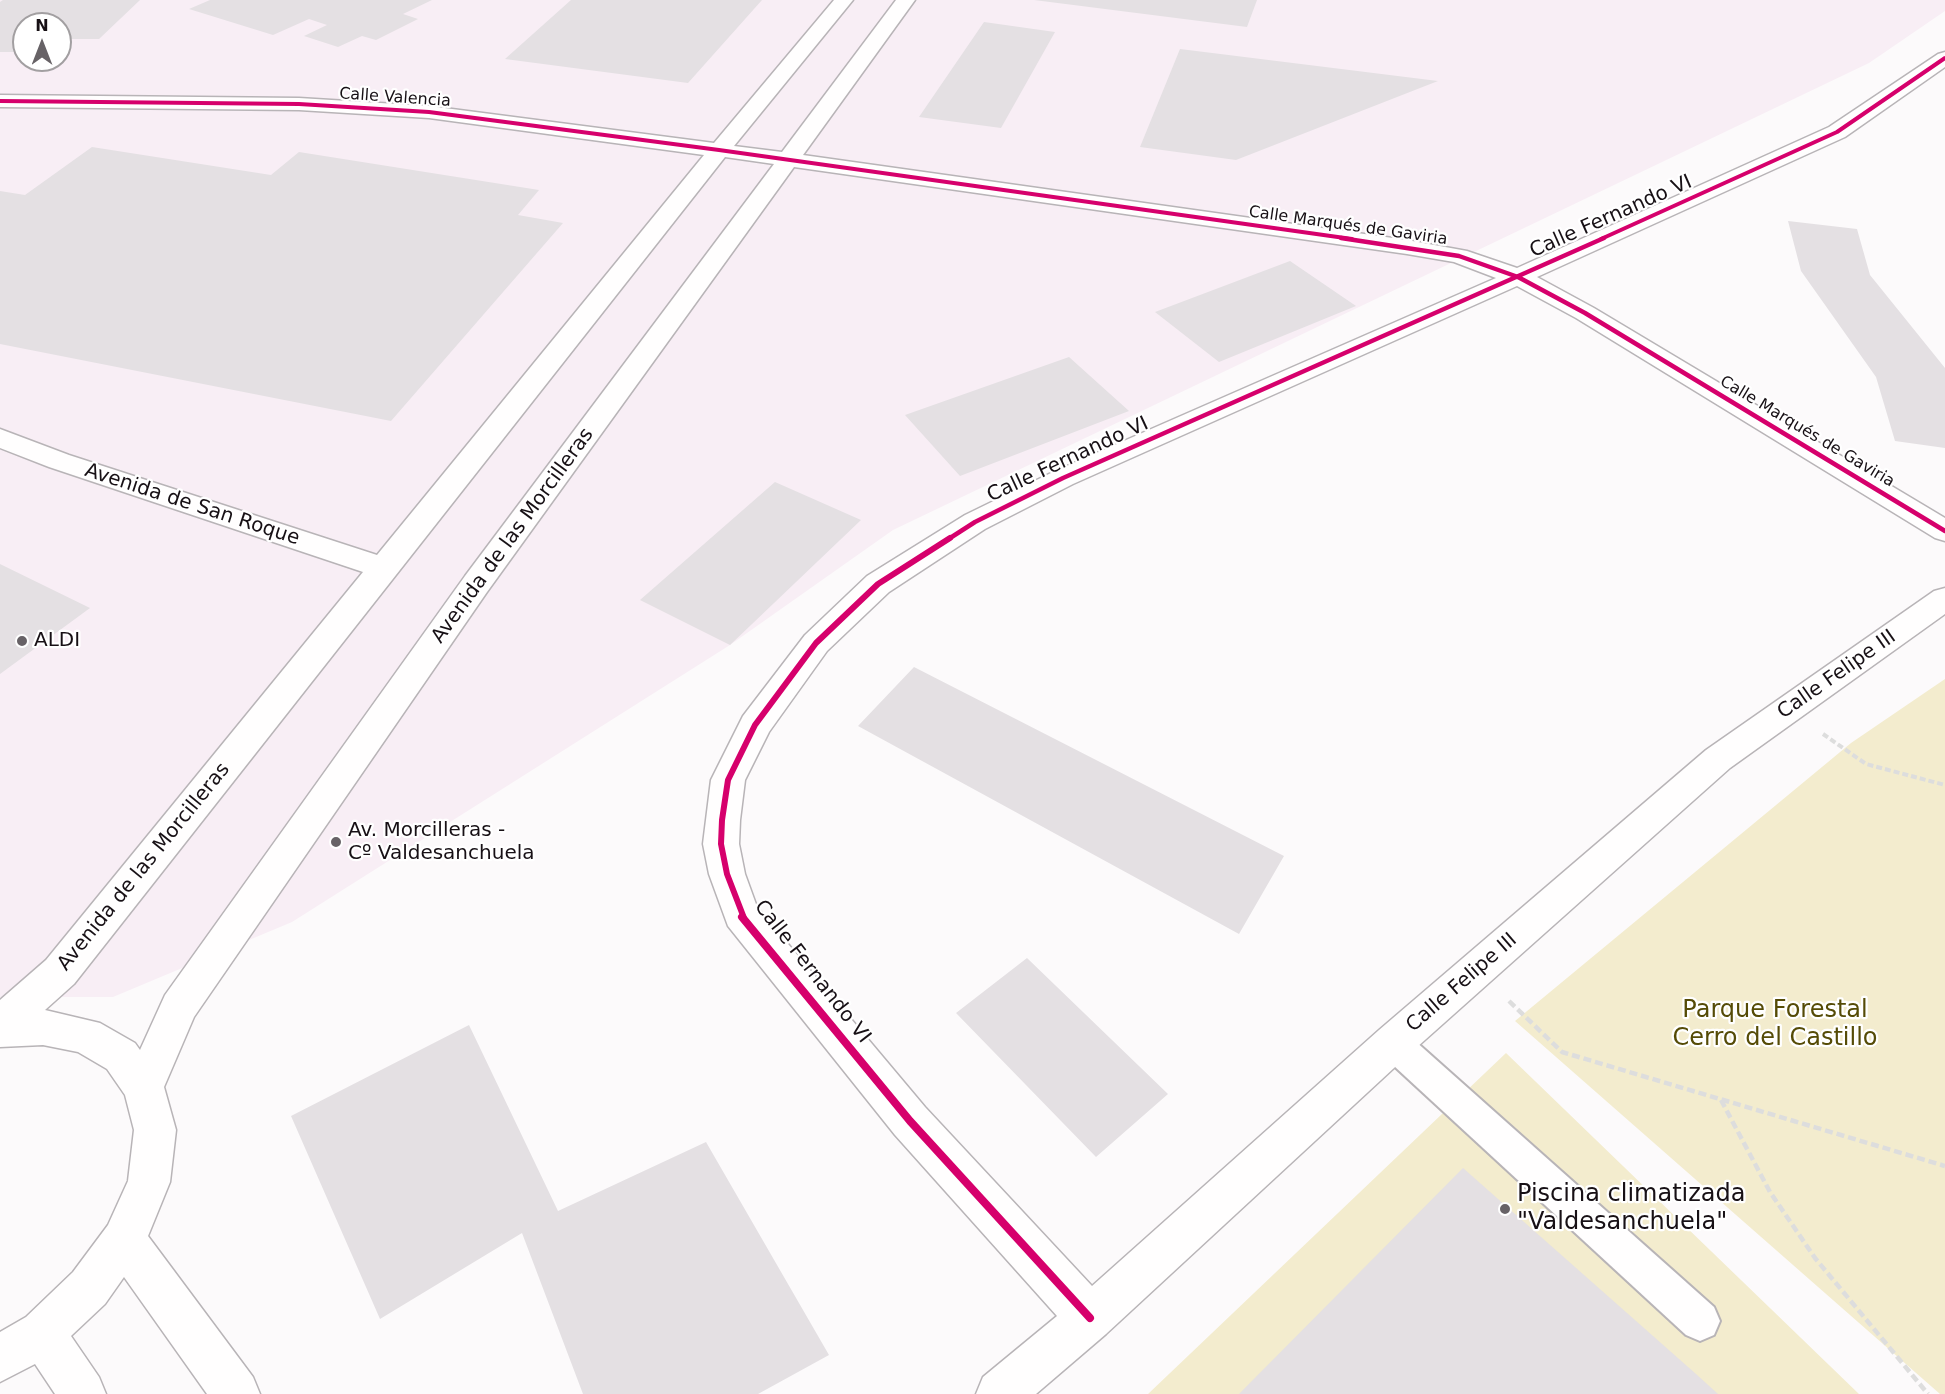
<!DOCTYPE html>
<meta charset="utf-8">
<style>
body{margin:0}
#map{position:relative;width:1945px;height:1394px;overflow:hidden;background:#fcfafb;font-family:"DejaVu Sans",sans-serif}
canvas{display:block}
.north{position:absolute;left:12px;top:12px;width:60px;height:60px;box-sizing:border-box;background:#fff;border:2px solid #a29fa1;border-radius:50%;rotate:0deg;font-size:16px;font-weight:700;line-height:24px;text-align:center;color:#171015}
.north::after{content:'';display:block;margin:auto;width:21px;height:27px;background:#676266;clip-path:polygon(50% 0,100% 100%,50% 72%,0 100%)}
</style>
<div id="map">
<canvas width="1945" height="1394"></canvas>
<div class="north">N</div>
</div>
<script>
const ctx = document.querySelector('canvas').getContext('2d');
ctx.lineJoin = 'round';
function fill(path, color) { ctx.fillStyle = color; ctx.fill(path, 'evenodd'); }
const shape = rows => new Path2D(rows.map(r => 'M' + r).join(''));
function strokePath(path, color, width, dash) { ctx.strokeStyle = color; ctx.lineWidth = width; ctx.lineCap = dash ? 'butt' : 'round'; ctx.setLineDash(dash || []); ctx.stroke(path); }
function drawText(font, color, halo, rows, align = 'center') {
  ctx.font = font + ' "DejaVu Sans",sans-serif'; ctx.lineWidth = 4.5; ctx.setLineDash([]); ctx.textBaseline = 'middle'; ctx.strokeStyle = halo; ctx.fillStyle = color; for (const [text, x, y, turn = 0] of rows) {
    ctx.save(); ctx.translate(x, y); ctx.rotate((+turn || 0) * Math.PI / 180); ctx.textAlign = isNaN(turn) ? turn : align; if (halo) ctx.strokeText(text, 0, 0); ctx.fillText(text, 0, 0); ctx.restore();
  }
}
const built = shape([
 [0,0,1945,0,1945,11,1869,63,893,530,730,645,292,922,113,997,0,997],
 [24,24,60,24,60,60,24,60]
]);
const green = shape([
 [1945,679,1945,1394,1940,1394,1515,1021,1851,743],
 [1506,1053,1859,1394,1148,1394]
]);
const building = shape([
 [3,0,140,0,99,39,62,39,60,41,60,24,24,24,24,52,0,52,0,2],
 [210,0,432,0,403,14,418,19,376,40,362,36,338,47,304,36,327,25,309,19,273,35,189,9],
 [571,0,762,0,688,83,505,59],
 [1034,0,1257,0,1247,27],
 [984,22,1055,32,1001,128,919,117],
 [1180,49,1438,81,1236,160,1140,147],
 [92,147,271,175,299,152,539,190,518,215,563,223,391,421,0,344,0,191,25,195],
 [1788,221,1857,229,1870,275,1945,368,1945,448,1895,441,1876,377,1801,271],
 [1290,261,1356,306,1219,362,1155,312],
 [1069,357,1129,411,960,476,905,415],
 [775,482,861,520,730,645,640,600],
 [0,564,90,608,0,674],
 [914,667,1284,856,1239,934,858,726],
 [1027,958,1168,1094,1096,1157,956,1013],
 [469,1025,558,1211,706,1142,829,1355,758,1394,583,1394,522,1233,380,1319,291,1116],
 [1463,1168,1696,1374,1718,1394,1239,1394]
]);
const pathFar1 = shape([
 [1823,734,1866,764,1945,785]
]);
const path = shape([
 [1509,1001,1562,1052,1945,1166],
 [1721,1100,1770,1192,1815,1258,1928,1394]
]);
const lane = shape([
 [1393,1027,1405,1032,1714,1307,1720,1321,1714,1335,1700,1341,1686,1335,1381,1054,1376,1043,1381,1032,1393,1027]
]);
const street = shape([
 [834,0,853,0,734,146,782,152,896,0,915,0,803,155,1407,240,1467,251,1517,268,1829,127,1938,54,1945,52,1945,67,1845,137,1537,277,1594,308,1945,518,1945,541,1935,538,1576,318,1517,286,1073,484,985,529,889,592,827,651,769,732,745,780,740,820,739,844,745,874,757,907,925,1107,1092,1286,1379,1030,1706,750,1934,591,1945,588,1945,614,1730,768,1407,1056,1106,1334,1036,1394,976,1394,983,1377,1057,1316,895,1135,728,926,709,874,703,844,711,780,743,716,805,635,867,576,965,515,1053,472,1496,278,1454,262,1407,254,794,167,487,592,194,1017,164,1087,176,1130,170,1182,148,1236,253,1377,260,1394,207,1394,124,1277,105,1304,71,1336,99,1377,106,1394,55,1394,35,1364,0,1382,0,1332,26,1317,73,1272,108,1225,128,1181,134,1130,125,1095,107,1069,78,1052,43,1045,0,1047,0,1000,46,960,363,572,49,467,0,448,0,429,69,455,377,555,704,155,429,118,299,110,0,107,0,95,299,98,429,106,714,143,834,0],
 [725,157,774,164,465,576,165,995,140,1050,135,1043,100,1023,45,1010,74,984,725,157]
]);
const cyclewayFar3 = shape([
 [0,101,299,104,429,112,719,150,1352,239],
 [1601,239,1837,132,1945,58]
]);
const cyclewayFar2 = shape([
 [1341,238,1459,256,1518,277,1585,313,1945,531],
 [947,540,975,522,1063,478,1604,238]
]);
const cyclewayFar1 = shape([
 [744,918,727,874,721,844,722,820,728,780,755,725,816,643,878,584,950,538]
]);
const cycleway = shape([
 [742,917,910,1121,1090,1318]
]);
const markers = [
 [22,641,6,"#676266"],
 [336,842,6,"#676266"],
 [1505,1209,6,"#676266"]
];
const farStreetnames = [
 ["Calle Valencia",395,98,4],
 ["Calle Marqués de Gaviria",1348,226,8],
 ["Calle Marqués de Gaviria",1807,432,31]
];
const streetNames = [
 ["Calle Fernando VI",1611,217,-24],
 ["Calle Fernando VI",1068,460,-25],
 ["Avenida de San Roque",192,505,18],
 ["Avenida de las Morcilleras",513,536,-54],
 ["Calle Felipe III",1837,675,-35],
 ["Avenida de las Morcilleras",144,867,-51],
 ["Calle Fernando VI",812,972,52],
 ["Calle Felipe III",1462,983,-41]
];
const poiNames = [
 ["ALDI",34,641],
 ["Av. Morcilleras -",348,831],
 ["Cº Valdesanchuela",348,854]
];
const nearParknames = [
 ["Parque Forestal",1775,1011],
 ["Cerro del Castillo",1775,1039]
];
const nearPoinames = [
 ["Piscina climatizada",1517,1195],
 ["\"Valdesanchuela\"",1517,1223]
];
fill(built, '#f8eef5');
fill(green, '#f3ecce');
fill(building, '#e4e0e3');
strokePath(lane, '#b8b4b7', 4);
strokePath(street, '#b8b4b7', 3);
strokePath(pathFar1, '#ddd', 4, [6, 3]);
strokePath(path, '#ddd', 4.5, [8, 4]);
fill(lane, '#fffefe');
fill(street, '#fffefe');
strokePath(cyclewayFar3, '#d6006c', 4);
strokePath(cyclewayFar2, '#d6006c', 4.5);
strokePath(cyclewayFar1, '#d6006c', 6);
strokePath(cycleway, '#d6006c', 8);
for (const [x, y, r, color] of markers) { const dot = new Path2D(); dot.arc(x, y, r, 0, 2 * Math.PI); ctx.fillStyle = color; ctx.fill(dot); strokePath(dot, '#fff', 2); }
drawText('16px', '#171015', '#fff', farStreetnames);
drawText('20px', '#171015', '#fff', streetNames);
drawText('20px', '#171015', '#fff', poiNames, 'left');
drawText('24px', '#554b06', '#fff', nearParknames);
drawText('24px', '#171015', '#fff', nearPoinames, 'left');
</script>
